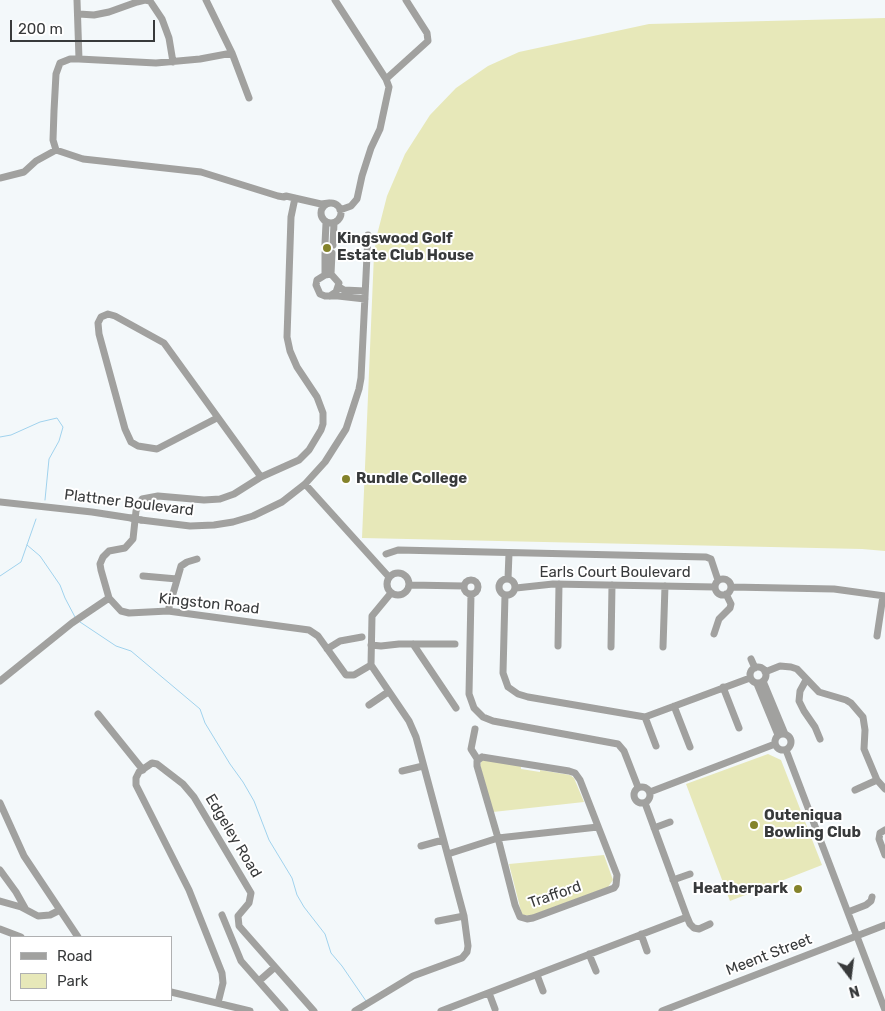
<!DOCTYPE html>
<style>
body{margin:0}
#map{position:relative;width:885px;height:1011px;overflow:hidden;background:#f3f8fa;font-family:Rubik,sans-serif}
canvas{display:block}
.legend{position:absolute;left:10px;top:936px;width:162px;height:65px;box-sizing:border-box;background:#fff;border:1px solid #afb0b1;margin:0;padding:6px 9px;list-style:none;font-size:15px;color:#383a3b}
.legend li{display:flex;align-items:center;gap:10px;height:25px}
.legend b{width:25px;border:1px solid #afb0b1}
.north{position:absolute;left:825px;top:951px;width:50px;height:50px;-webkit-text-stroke:4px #fff;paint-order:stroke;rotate:165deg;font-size:14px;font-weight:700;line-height:20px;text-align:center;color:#383a3b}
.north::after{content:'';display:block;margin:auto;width:18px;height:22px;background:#383a3b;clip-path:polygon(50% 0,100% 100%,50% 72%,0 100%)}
.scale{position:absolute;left:10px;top:20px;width:145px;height:22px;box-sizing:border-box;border:2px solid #383a3b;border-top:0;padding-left:6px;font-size:15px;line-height:18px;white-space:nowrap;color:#383a3b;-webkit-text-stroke:4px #fff;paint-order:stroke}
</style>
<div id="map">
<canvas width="885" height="1011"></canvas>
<ul class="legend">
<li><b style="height:6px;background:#a1a19f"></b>Road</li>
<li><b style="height:14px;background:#e7e8b9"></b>Park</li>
</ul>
<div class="north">N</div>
<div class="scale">200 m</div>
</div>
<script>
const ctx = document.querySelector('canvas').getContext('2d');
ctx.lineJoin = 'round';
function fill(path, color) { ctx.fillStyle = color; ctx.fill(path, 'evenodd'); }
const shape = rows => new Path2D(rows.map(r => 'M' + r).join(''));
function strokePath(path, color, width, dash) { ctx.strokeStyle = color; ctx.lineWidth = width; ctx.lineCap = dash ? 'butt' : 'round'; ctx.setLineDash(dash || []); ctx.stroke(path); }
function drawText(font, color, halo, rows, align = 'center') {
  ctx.font = font + ' Rubik,sans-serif'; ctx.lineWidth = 4; ctx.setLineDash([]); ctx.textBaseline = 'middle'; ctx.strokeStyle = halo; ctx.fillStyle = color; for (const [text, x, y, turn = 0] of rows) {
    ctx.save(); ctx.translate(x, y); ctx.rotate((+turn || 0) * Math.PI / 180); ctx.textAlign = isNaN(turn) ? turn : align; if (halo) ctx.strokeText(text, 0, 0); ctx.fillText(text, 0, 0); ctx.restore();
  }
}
const green = shape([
 [885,18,885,551,862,549,362,538,374,254,377,235,387,196,405,154,430,115,456,88,488,66,519,52,649,24],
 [768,754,781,760,822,865,730,901,686,784],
 [482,760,521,766,521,769,540,772,540,770,570,775,574,778,584,802,493,812,480,765],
 [604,855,613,880,608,887,530,916,522,915,509,864]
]);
const stream = shape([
 [0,437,11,435,40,422,57,418,63,427,59,441,49,459,45,500],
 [27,545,40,556,60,585,65,598,75,617],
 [0,576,21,562,36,519],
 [80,622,116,646,131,651,200,709,205,723,230,764,243,782,254,801,269,840,292,878,297,895,304,907,325,934,331,953,342,966,366,1001]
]);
const minor = shape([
 [77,0,79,59],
 [206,0,232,53,249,98],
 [335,0,386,79,389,87,380,129,371,148,362,176,357,199,351,206,340,210],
 [79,14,94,15,109,12,137,2,145,0,150,1,162,19,169,38,173,62],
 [386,79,428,41,427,33,406,0],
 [56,150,53,140,54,111,56,74,60,63,70,59,79,59,156,63,200,59,232,53],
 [0,178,24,172,36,161,56,150,83,159,201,172,278,196,284,197,286,196,321,204,329,203],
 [295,198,291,217,287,337,290,351,297,367,317,397,323,413,323,424,321,430,309,450,299,460,261,477,234,494,220,499,204,500,158,496,142,499,136,511,133,539,125,548,109,551,103,557,100,564,101,570,109,598,121,611,129,613,168,611,309,630,318,636,346,675,354,675,371,665],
 '321 213a10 10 0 1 1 20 0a10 10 0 1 1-20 0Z',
 [325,244,326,223],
 [333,245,334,223],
 [325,253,325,275],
 [331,274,332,253],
 [339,287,344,290,365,291],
 [330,296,336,292,339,283,331,274,325,275,317,280,316,285,320,294,325,296,338,296,365,299],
 [217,418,157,449,138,446,131,442,125,429,99,334,98,323,101,317,108,314,115,316,164,343,261,477],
 [305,484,389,577],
 [0,502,92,512,131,518],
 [141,520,190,526,214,525,233,522,253,516,282,502,305,484,325,462,346,429,359,389,361,378,368,235],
 [386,554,398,550,706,557,711,559,718,580],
 '387 584a11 11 0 1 1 22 0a11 11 0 1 1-22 0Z',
 [143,576,177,579],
 '499 587a8 8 0 1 1 16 0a8 8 0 1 1-16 0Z',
 [508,579,509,553],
 '715 587a8 8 0 1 1 16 0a8 8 0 1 1-16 0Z',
 '464 587a7 7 0 1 1 14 0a7 7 0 1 1-14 0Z',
 [410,585,464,586],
 [731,587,834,589,885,596],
 [516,588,553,584,715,587],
 [471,594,469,694,474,708,483,717,493,721,618,744,624,751,638,787],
 [505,595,503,673,508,687,518,694,528,697,645,717,750,678],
 [168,611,181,566,187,562,197,559],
 [714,634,719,619,730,608,731,604,726,594],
 [877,636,883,596],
 [413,644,456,708],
 [371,645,381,646,399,644,455,644],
 [558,646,559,584],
 [611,647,612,585],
 [663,647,665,586],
 [327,649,340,641,362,637],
 [751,659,755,668],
 '750 675a8 8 0 1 1 16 0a8 8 0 1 1-16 0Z',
 [765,672,780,666,791,667,797,669,819,692,846,700,851,703,863,717,865,730,864,749,877,780,885,789],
 [806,680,800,691,799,701,804,711,815,727,820,739],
 [0,681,72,623,109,598],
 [763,681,785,734],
 [757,684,778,735],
 [723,687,739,728],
 [369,705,388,692],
 [674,706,690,747],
 [98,714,143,770],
 [645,717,656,746],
 [475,729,471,749,478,760],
 '775 742a8 8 0 1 1 16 0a8 8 0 1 1-16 0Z',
 [786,750,885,1010],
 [482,757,569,771,575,773,580,780,617,875,616,885,614,888,533,918,527,919,520,917,515,905,498,838,477,766,477,761,482,757],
 [402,771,423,766],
 '634 795a8 8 0 1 1 16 0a8 8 0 1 1-16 0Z',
 [855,790,877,780],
 [650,792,775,744],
 [0,803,24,856,78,937],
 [654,828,670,822],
 [885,830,880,833,879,839,885,855],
 [421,846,443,840],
 [448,854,498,838,598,827],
 [0,870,16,892,25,908],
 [673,880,690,874],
 [0,901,21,907,38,916,50,915,60,910],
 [848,912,866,905,871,901,872,897],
 [222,915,241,961,285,1011],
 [687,917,690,924,694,928,699,929,710,924],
 [438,921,464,916],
 [0,929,21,937],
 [641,934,647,951],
 [589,954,596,971],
 [537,975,543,991],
 [259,981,275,967],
 [171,992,250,1011],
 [489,993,495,1009],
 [218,1003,223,983,222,973,189,890,136,785,136,778,139,772,152,763,157,764,183,784,194,797,251,893,249,903,238,916,239,926,314,1011],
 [355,1011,413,976,462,958,467,952,468,946,464,916,416,737,409,721,371,665,372,616,391,593],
 [441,1011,687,917,645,803],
 [662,1011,885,925]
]);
const minorBridge = shape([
 [131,518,141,520]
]);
const markers = [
 [327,248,5,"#84832b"],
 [346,479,5,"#84832b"],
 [754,825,5,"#84832b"],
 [798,889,5,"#84832b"]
];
const poiNames = [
 ["Kingswood Golf",337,239],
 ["Estate Club House",337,256],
 ["Rundle College",356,479],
 ["Outeniqua",764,816],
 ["Bowling Club",764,833],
 ["Heatherpark",788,889,"right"]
];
const streetNames = [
 ["Plattner Boulevard",129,503,7],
 ["Earls Court Boulevard",615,573],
 ["Kingston Road",209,604,6],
 ["Edgeley Road",233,836,59],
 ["Trafford",555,895,-19],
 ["Meent Street",769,955,-21]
];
fill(green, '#e7e8b9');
strokePath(stream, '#a0d2ed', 1);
strokePath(minor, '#a1a19f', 7);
strokePath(minorBridge, '#a1a19f', 7);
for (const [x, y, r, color] of markers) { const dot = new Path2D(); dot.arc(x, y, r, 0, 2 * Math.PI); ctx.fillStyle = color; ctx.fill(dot); strokePath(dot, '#fff', 2); }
drawText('bold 15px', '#383a3b', '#fff', poiNames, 'left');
drawText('15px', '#383a3b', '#fff', streetNames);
</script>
